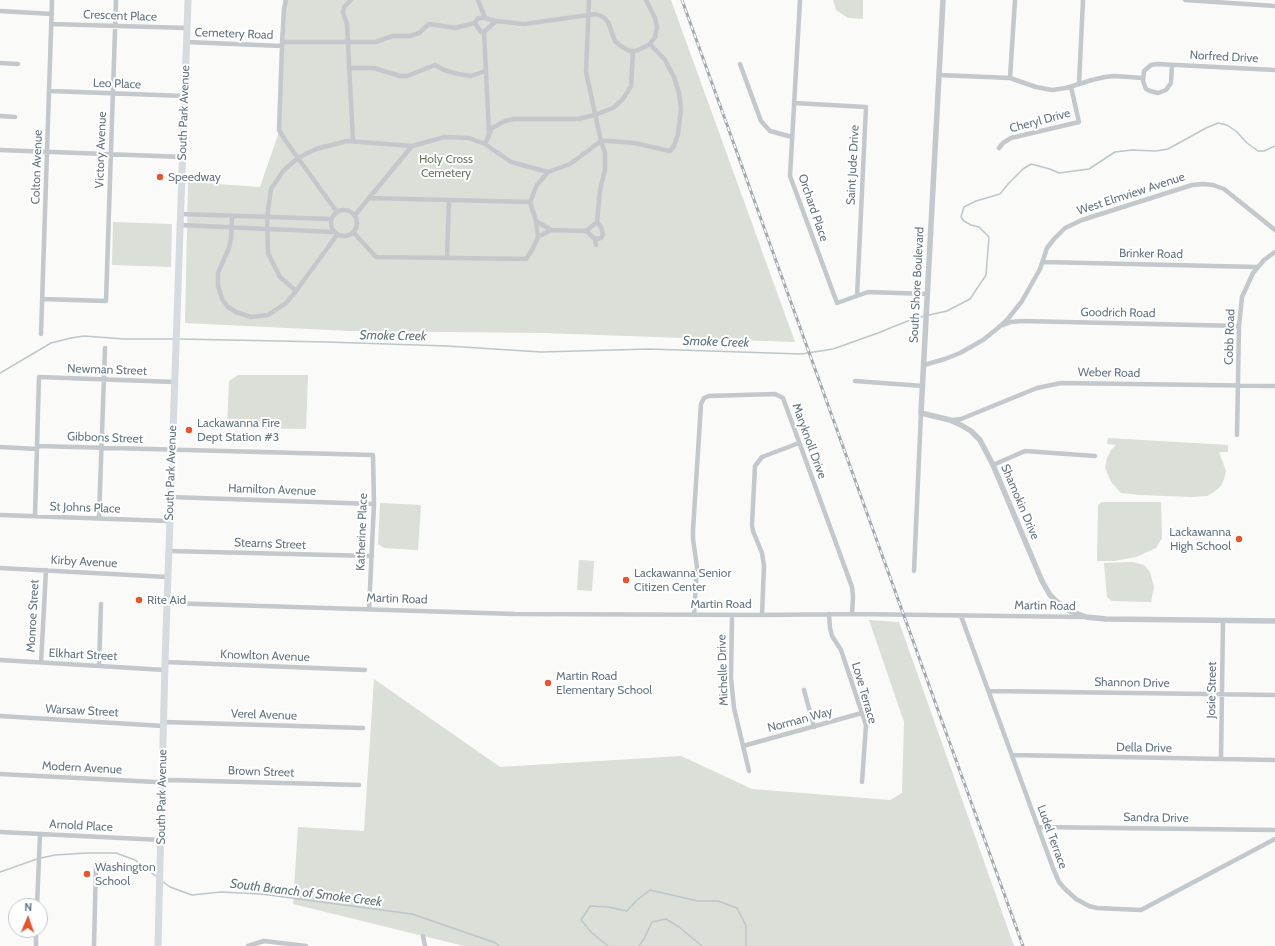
<!DOCTYPE html>
<style>
body{margin:0}
#map{position:relative;width:1275px;height:946px;overflow:hidden;background:#fafaf8;font-family:Cabin,sans-serif}
canvas{display:block}
.north{position:absolute;left:8px;top:898px;width:40px;height:40px;box-sizing:border-box;background:#fff;border:1px solid #c1c8cd;border-radius:50%;rotate:2deg;font-size:11px;font-weight:700;line-height:16px;text-align:center;color:#657683}
.north::after{content:'';display:block;margin:auto;width:14px;height:18px;background:#e4572e;clip-path:polygon(50% 0,100% 100%,50% 72%,0 100%)}
</style>
<div id="map">
<canvas width="1275" height="946"></canvas>
<div class="north">N</div>
</div>
<script>
const ctx = document.querySelector('canvas').getContext('2d');
ctx.lineJoin = 'round';
function fill(path, color) { ctx.fillStyle = color; ctx.fill(path, 'evenodd'); }
const shape = rows => new Path2D(rows.map(r => 'M' + r).join(''));
function strokePath(path, color, width, dash) { ctx.strokeStyle = color; ctx.lineWidth = width; ctx.lineCap = dash ? 'butt' : 'round'; ctx.setLineDash(dash || []); ctx.stroke(path); }
function drawText(font, color, halo, rows, align = 'center') {
  ctx.font = font + ' Cabin,sans-serif'; ctx.lineWidth = 4; ctx.setLineDash([]); ctx.textBaseline = 'middle'; ctx.strokeStyle = halo; ctx.fillStyle = color; for (const [text, x, y, turn = 0] of rows) {
    ctx.save(); ctx.translate(x, y); ctx.rotate((+turn || 0) * Math.PI / 180); ctx.textAlign = isNaN(turn) ? turn : align; if (halo) ctx.strokeText(text, 0, 0); ctx.fillText(text, 0, 0); ctx.restore();
  }
}
const green = shape([
 [283,0,671,0,795,342,544,333,350,331,185,323,188,182,260,187,280,129],
 [833,0,863,0,863,19,848,18,836,10],
 [113,222,172,224,171,267,112,265],
 [238,375,308,375,306,429,227,428,229,381],
 [1108,438,1228,445,1228,452,1219,452,1226,471,1224,479,1221,486,1214,492,1207,496,1191,497,1140,495,1121,493,1111,482,1105,468,1107,458,1111,450,1116,445,1107,444],
 [1102,502,1161,502,1162,538,1156,548,1136,557,1114,561,1097,561,1098,505],
 [380,503,421,505,418,550,384,548,378,544],
 [579,560,594,561,592,591,577,590],
 [1133,562,1144,565,1150,572,1154,587,1151,602,1112,601,1107,597,1104,563],
 [869,620,899,622,1014,946,464,946,293,904,298,827,364,831,374,679,500,767,681,756,752,789,890,800,902,793,904,722]
]);
const stream = shape([
 [929,315,947,311,970,299,986,275,989,237,979,227,971,225,964,221,961,217,964,207,976,201,1000,194,1008,184,1023,169,1031,164,1050,169,1059,173,1089,169,1115,152,1132,150,1156,151,1168,149,1206,128,1218,123,1227,125,1237,132,1247,143,1258,151,1264,151,1275,146],
 [179,339,327,342,447,346,541,352,649,349,801,354,833,349,878,333,915,318,925,316],
 [0,373,51,343,71,338,84,336,124,339,174,339],
 [41,858,55,855,87,853,116,853,135,860,157,877],
 [0,872,37,859],
 [162,881,170,887,192,895,221,892,261,894,412,914,496,943,499,946],
 [608,946,592,933,581,920,590,906,608,907,627,911,637,900,650,890,698,901,718,901,737,908,746,926,746,946],
 [639,946,644,939,652,922,666,919,679,927,702,946]
]);
const minor = shape([
 [351,0,344,7,343,13,347,24,353,141],
 [478,0,485,18],
 [800,0,790,176,837,303,868,292,927,294],
 [1185,0,1275,6],
 [0,11,52,14],
 [496,21,484,32,481,32,475,23,478,18,485,18,496,21,524,24,596,14,603,17,608,22,615,41,622,47,630,51,636,51,650,44],
 [52,24,187,28],
 [484,32,489,133],
 [186,42,282,46,279,130,285,140,337,212],
 [282,42,375,42,393,36,410,36,419,33,429,24,455,28,475,23],
 [282,44,284,9,286,0],
 [0,63,18,64],
 [740,64,761,121,770,131,792,137],
 [1172,65,1171,83,1166,90,1158,93,1150,91,1146,89,1143,81,1144,71,1151,65,1157,64,1275,70],
 [349,68,374,68,400,76,407,76,435,65,444,70,458,74,471,76,485,71],
 [939,75,1010,78,1036,87,1052,90,1066,88,1092,80,1105,77,1114,76,1143,78],
 [1010,78,1015,0],
 [1079,84,1083,0],
 [50,91,185,96],
 [794,103,866,107,857,296],
 [0,116,15,117],
 [485,144,492,128,505,121,514,119,578,119,595,115,613,108,623,99,631,86,633,51],
 [999,148,1003,143,1011,138,1079,122,1071,87],
 [0,150,183,157],
 [530,202,537,185,548,172],
 '331 223a13 13 0 1 1 26 0a13 13 0 1 1-26 0Z',
 [181,214,331,219],
 [355,215,412,146,445,137,469,138,485,144,511,162,548,172,570,164,601,141,586,72,589,0],
 [232,216,231,239,229,248,218,273,218,286,222,299,228,307,236,312,251,317,268,315,286,303,296,291],
 [536,221,551,230,586,231,597,222,600,190,605,170,605,153,601,141,611,141,634,143,670,151,674,146,678,134,681,109,679,93,674,77,665,60,650,44,655,37,657,27,655,18,646,0],
 [180,225,334,232],
 [586,231,595,239,596,245],
 [354,233,376,257,526,259,532,250,538,237,536,221,530,202,369,198],
 [337,235,296,291,280,277,268,253,267,217,271,189,284,170,298,158,316,149,347,141,412,146],
 [538,237,551,230],
 [595,239,601,238,603,234,601,227,597,222],
 [447,258,449,200],
 [1044,262,1257,267],
 [42,299,106,301,116,0],
 [1003,325,1011,322,1022,321,1239,326],
 [41,334,52,0],
 [924,365,945,359,960,353,983,340,998,328,1007,320,1022,301,1040,269,1047,248,1054,239,1065,228,1082,220,1192,185,1203,184,1213,185,1224,189,1275,230],
 [855,381,923,386],
 [952,420,961,419,1037,388,1061,383,1275,386],
 [1237,435,1239,326,1242,297,1253,273,1264,260,1275,252],
 [37,446,373,455,374,504,369,609],
 [0,447,37,449],
 [993,465,1025,451,1095,456],
 [170,497,374,504],
 [0,515,169,521],
 [35,516,39,377,174,382],
 [99,518,105,348],
 [168,551,372,556],
 [0,568,167,577],
 [914,571,921,413],
 [167,603,515,614,762,615,852,614,1083,617],
 [829,614,830,628,832,636,841,650,866,725,862,782],
 [694,615,697,567,693,539,693,530,701,404,704,398,709,396,775,394,783,398,852,587,853,597,852,614],
 [732,615,731,678,734,708,749,771],
 [762,615,764,566,762,553,753,531,752,525,755,466,762,457,799,443],
 [961,616,1053,868,1059,882,1065,889,1076,899,1089,906,1097,908,1141,910,1275,839],
 [0,660,165,670],
 [165,662,365,670],
 [41,663,46,570],
 [99,666,101,604],
 [804,690,814,727],
 [989,691,1275,695],
 [0,716,163,726],
 [164,722,363,728],
 [743,746,862,713],
 [1012,755,1275,760],
 [1221,759,1223,621],
 [0,774,156,782,170,780,359,785],
 [1038,827,1275,830],
 [0,832,161,840],
 [37,906,40,834],
 [423,936,425,946],
 [36,946,36,930],
 [94,946,96,863],
 [248,946,264,941,306,946]
]);
const tertiary = shape([
 [943,0,921,413,950,420,961,425,971,431,980,440,993,465,1042,581,1050,595,1056,601,1070,611,1086,617,1106,619,1275,621]
]);
const primary = shape([
 [158,946,165,662,188,0]
]);
const rail = shape([
 [682,0,1023,946]
]);
const markers = [
 [160,177,4,"#e4572e"],
 [189,430,4,"#e4572e"],
 [1239,539,4,"#e4572e"],
 [626,580,4,"#e4572e"],
 [139,600,4,"#e4572e"],
 [548,683,4,"#e4572e"],
 [87,874,4,"#e4572e"]
];
const streetNames = [
 ["Crescent Place",120,16,2],
 ["Cemetery Road",234,34,2],
 ["Norfred Drive",1224,57,3],
 ["Leo Place",117,84,2],
 ["South Park Avenue",184,113,-88],
 ["Cheryl Drive",1040,121,-15],
 ["Victory Avenue",101,150,-88],
 ["Saint Jude Drive",853,165,-87],
 ["Colton Avenue",37,167,-88],
 ["West Elmview Avenue",1131,194,-18],
 ["Orchard Place",813,208,71],
 ["Brinker Road",1151,254,1],
 ["South Shore Boulevard",917,285,-87],
 ["Goodrich Road",1118,313,1],
 ["Cobb Road",1230,337,-88],
 ["Newman Street",107,370,2],
 ["Weber Road",1109,373,1],
 ["Gibbons Street",105,438,2],
 ["Maryknoll Drive",809,441,70],
 ["South Park Avenue",171,473,-88],
 ["Hamilton Avenue",272,490,2],
 ["Shamokin Drive",1020,502,67],
 ["St Johns Place",85,508,2],
 ["Katherine Place",362,532,-88],
 ["Stearns Street",270,544,2],
 ["Kirby Avenue",84,562,3],
 ["Martin Road",397,599,2],
 ["Martin Road",721,604],
 ["Martin Road",1045,606,1],
 ["Monroe Street",33,616,-87],
 ["Elkhart Street",83,655,3],
 ["Knowlton Avenue",265,656,2],
 ["Michelle Drive",723,670,-92],
 ["Shannon Drive",1132,683,1],
 ["Josie Street",1212,690,-89],
 ["Love Terrace",864,693,74],
 ["Warsaw Street",82,711,3],
 ["Verel Avenue",264,715,2],
 ["Norman Way",800,720,-15],
 ["Della Drive",1144,748,1],
 ["Modern Avenue",82,768,3],
 ["Brown Street",261,772,2],
 ["South Park Avenue",162,797,-89],
 ["Sandra Drive",1156,818,1],
 ["Arnold Place",81,826,3],
 ["Ludel Terrace",1052,837,70]
];
const parkNames = [
 ["Holy Cross",446,159],
 ["Cemetery",446,173]
];
const poiNames = [
 ["Speedway",168,177],
 ["Lackawanna Fire",197,423],
 ["Dept Station #3",197,437],
 ["Lackawanna",1231,532,"right"],
 ["High School",1231,546,"right"],
 ["Lackawanna Senior",634,573],
 ["Citizen Center",634,587],
 ["Rite Aid",147,600],
 ["Martin Road",556,676],
 ["Elementary School",556,690],
 ["Washington",95,867],
 ["School",95,881]
];
const waterNames = [
 ["Smoke Creek",393,336,1],
 ["Smoke Creek",716,342,2],
 ["South Branch of Smoke Creek",306,893,7]
];
fill(green, '#dadfd7');
strokePath(stream, '#bbc7cb', 1.5);
strokePath(minor, '#c3c8cc', 4.5);
strokePath(tertiary, '#c3c8cc', 5.5);
strokePath(primary, '#d6dbdf', 7);
strokePath(rail, '#a2aab0', 3);
strokePath(rail, '#fff', 1.5, [4.5]);
for (const [x, y, r, color] of markers) { const dot = new Path2D(); dot.arc(x, y, r, 0, 2 * Math.PI); ctx.fillStyle = color; ctx.fill(dot); strokePath(dot, '#fff', 1.5); }
drawText('12px', '#657683', '#fff', streetNames);
drawText('12px', '#687a64', '#fff', parkNames);
drawText('12px', '#657683', '#fff', poiNames, 'left');
drawText('italic 13px', '#60757c', '#fff', waterNames);
</script>
